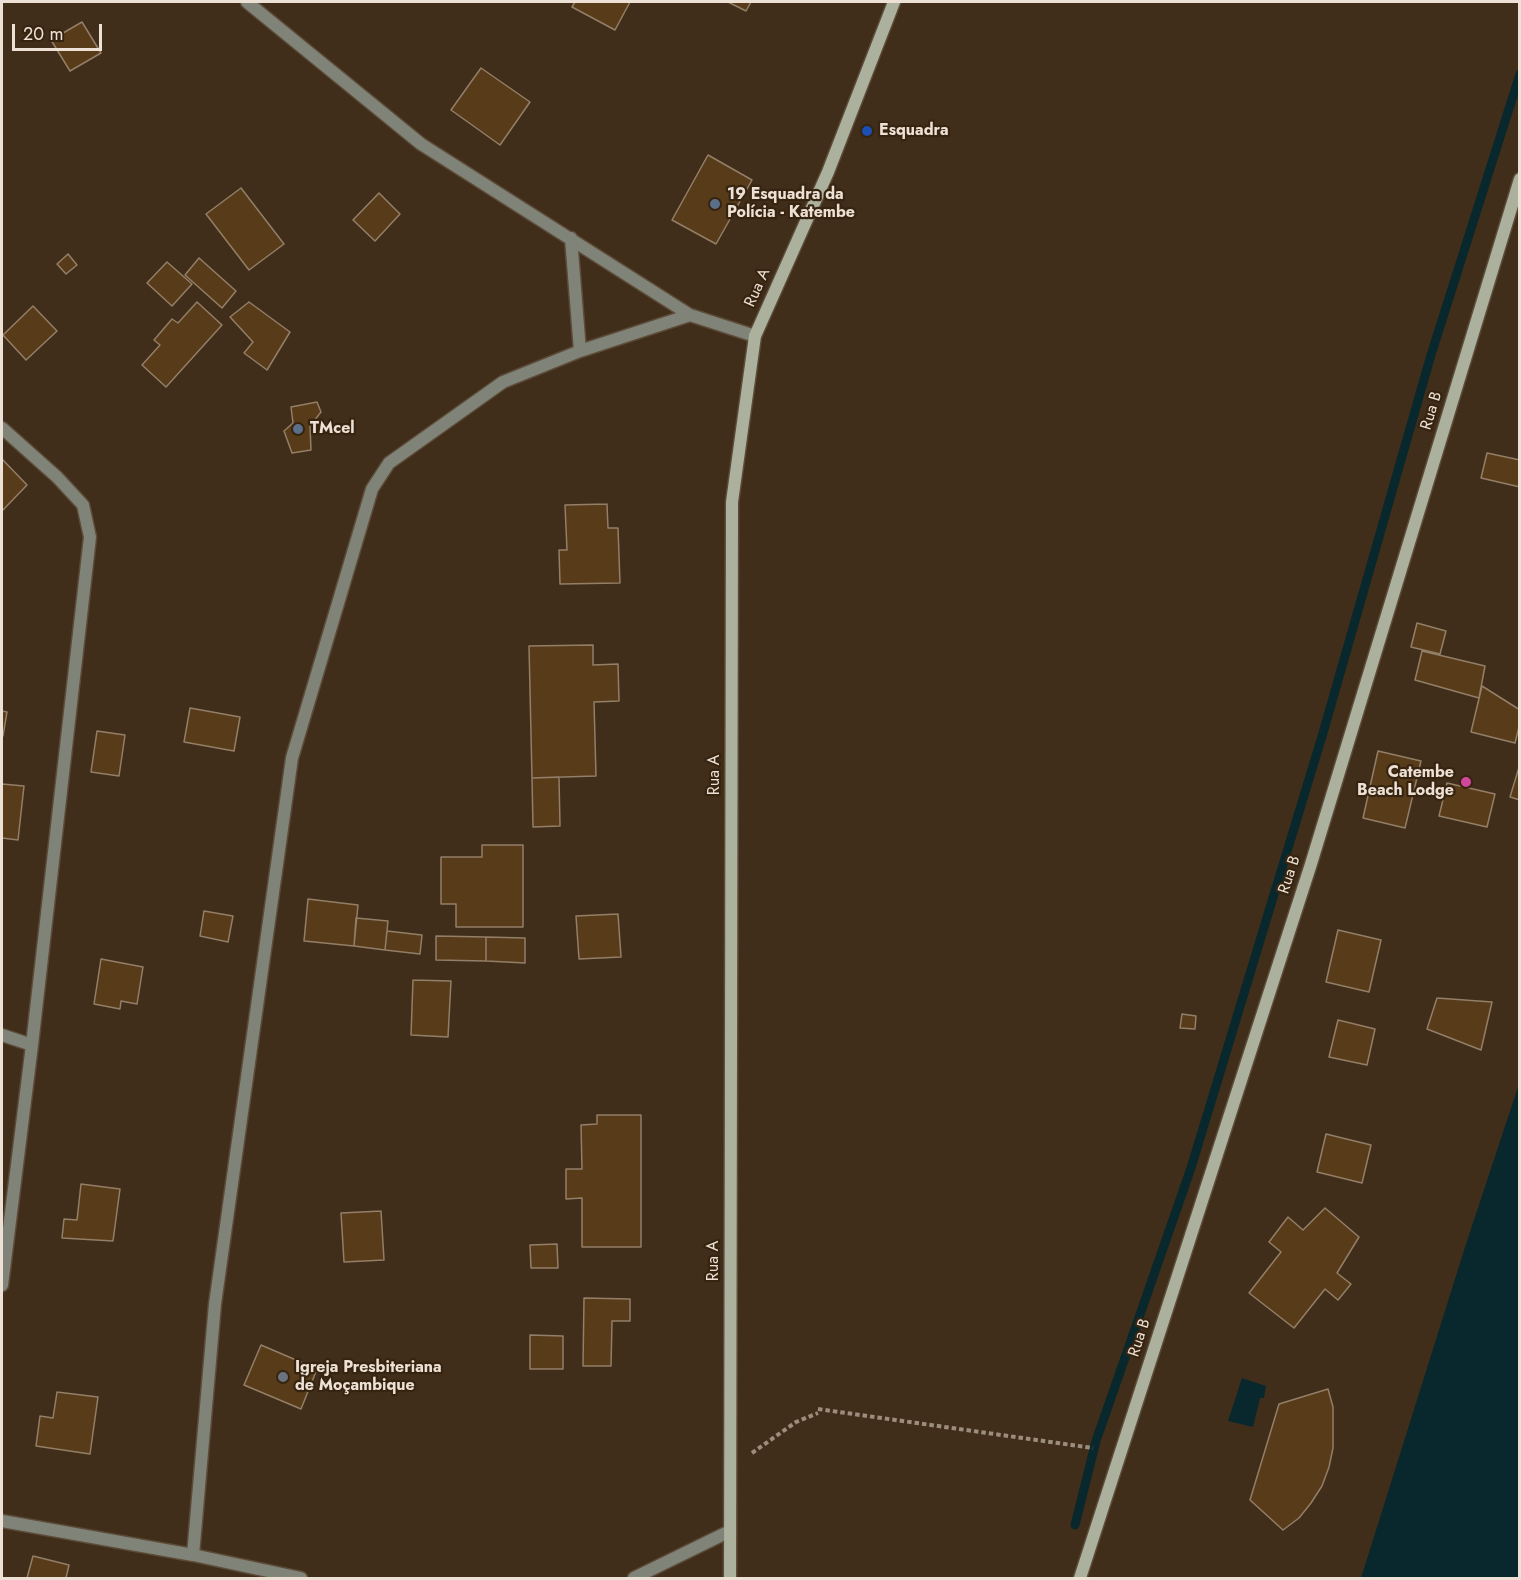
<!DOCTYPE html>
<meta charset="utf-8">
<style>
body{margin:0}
#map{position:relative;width:1521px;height:1580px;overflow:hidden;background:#402e1a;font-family:Jost,sans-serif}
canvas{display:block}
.frame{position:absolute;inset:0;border:3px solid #ede1d5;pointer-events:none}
.scale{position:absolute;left:12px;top:24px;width:90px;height:27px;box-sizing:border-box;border:3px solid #ede1d5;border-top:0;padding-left:8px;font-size:18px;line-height:21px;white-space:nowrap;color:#ede1d5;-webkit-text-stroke:4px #362410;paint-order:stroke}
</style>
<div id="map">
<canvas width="1521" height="1580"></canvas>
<div class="frame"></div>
<div class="scale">20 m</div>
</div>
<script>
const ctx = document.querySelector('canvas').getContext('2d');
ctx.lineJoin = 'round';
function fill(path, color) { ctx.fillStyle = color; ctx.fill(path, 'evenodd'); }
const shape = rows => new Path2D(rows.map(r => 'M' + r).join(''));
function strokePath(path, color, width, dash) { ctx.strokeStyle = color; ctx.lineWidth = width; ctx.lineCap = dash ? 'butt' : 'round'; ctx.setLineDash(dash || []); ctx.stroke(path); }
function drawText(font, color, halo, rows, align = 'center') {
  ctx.font = font + ' Jost,sans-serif'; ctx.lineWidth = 4.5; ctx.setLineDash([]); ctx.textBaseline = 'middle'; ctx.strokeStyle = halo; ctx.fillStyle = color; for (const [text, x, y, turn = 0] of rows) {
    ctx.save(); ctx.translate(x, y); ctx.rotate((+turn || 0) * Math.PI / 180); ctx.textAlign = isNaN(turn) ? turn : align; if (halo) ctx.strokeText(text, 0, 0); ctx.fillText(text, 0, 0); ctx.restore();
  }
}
const water = shape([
 [1519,1084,1519,1578,1361,1578,1466,1244],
 [1242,1378,1266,1386,1264,1398,1260,1398,1253,1427,1228,1421]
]);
const stream = shape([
 [1075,1525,1096,1441,1191,1168,1323,733,1431,355,1520,74]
]);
const building = shape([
 [575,2,630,2,615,30,572,7,575,2],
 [728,2,751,2,746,11,728,2],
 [82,22,101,53,70,71,51,40,82,22],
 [481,68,530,102,500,145,451,110,481,68],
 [708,155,752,180,716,244,672,220,708,155],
 [241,188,284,244,249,270,206,214,241,188],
 [379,193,400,214,375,241,353,220,379,193],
 [68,254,77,265,66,274,57,264,68,254],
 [199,258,236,291,222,308,185,275,199,258],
 [167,262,192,284,172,306,147,283,167,262],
 [197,302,222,325,166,387,142,365,160,345,154,340,172,319,178,323,197,302],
 [249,302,290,332,267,370,244,353,253,342,230,317,249,302],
 [33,306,57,331,26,360,3,335,33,306],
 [317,402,321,412,310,426,311,450,292,453,284,431,293,423,291,407,317,402],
 [1487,453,1520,460,1520,487,1481,478,1487,453],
 [2,459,27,485,2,511,2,459],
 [607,504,608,528,618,528,620,583,560,584,559,550,567,550,565,505,607,504],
 [1417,623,1446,631,1440,654,1411,647,1417,623],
 [593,645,593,665,618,664,619,701,594,702,596,776,532,778,529,646,593,645],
 [1422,651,1485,666,1479,698,1415,680,1422,651],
 [1482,686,1520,710,1520,723,1515,743,1471,732,1482,686],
 [190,708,240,717,234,751,184,742,190,708],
 [2,711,7,712,3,736,2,736,2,711],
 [97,731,125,735,119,776,91,772,97,731],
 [1378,751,1421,761,1405,828,1363,818,1378,751],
 [1520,764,1520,800,1510,797,1520,764],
 [559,777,560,826,533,827,532,778,559,777],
 [1447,783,1495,794,1487,827,1439,816,1447,783],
 [2,784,24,786,18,840,2,838,2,784],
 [482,845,523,845,523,927,456,927,456,904,441,904,441,857,482,857,482,845],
 [308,899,358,905,354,946,304,941,308,899],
 [204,911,233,916,228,942,200,936,204,911],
 [618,914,621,957,579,959,576,916,618,914],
 [356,918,388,921,385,950,354,946,356,918],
 [1338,930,1381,940,1369,992,1326,982,1338,930],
 [387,931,422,935,420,954,385,950,387,931],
 [436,936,486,937,486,961,436,960,436,936],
 [486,937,525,938,525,963,486,961,486,937],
 [101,959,143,967,137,1004,121,1001,120,1009,94,1004,101,959],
 [413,980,451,981,448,1037,411,1035,413,980],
 [1437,998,1492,1002,1481,1050,1427,1029,1437,998],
 [1182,1014,1196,1016,1195,1029,1180,1028,1182,1014],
 [1338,1020,1375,1029,1367,1065,1329,1057,1338,1020],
 [597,1115,641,1115,641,1247,582,1247,582,1198,566,1199,566,1169,582,1169,581,1125,597,1124,597,1115],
 [1326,1134,1371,1145,1362,1183,1317,1172,1326,1134],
 [81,1184,120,1189,113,1241,62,1238,64,1219,77,1220,81,1184],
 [1325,1208,1359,1237,1337,1273,1351,1284,1338,1300,1325,1289,1294,1328,1249,1293,1281,1252,1269,1242,1288,1217,1303,1230,1325,1208],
 [381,1211,384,1260,344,1262,341,1213,381,1211],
 [557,1244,558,1268,531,1268,530,1245,557,1244],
 [584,1298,630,1299,630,1321,612,1321,611,1366,583,1366,584,1298],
 [530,1335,563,1336,563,1369,530,1369,530,1335],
 [261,1345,317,1369,301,1409,244,1385,261,1345],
 [1328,1389,1333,1407,1333,1448,1329,1467,1322,1486,1311,1503,1299,1518,1283,1530,1250,1500,1279,1404,1328,1389],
 [57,1392,98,1397,90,1454,36,1446,40,1416,53,1418,57,1392],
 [33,1556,69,1565,66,1578,27,1578,33,1556]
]);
const path = shape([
 [818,1409,1093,1448],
 [752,1453,796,1422,818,1413]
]);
const minor = shape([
 [247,2,421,144,690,315,755,336],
 [571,238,580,351],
 [2,428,57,477,83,505,90,537,32,1045,2,1285],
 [2,1035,32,1045],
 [2,1521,193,1555,301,1578],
 [193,1555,215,1304,292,758,372,489,389,463,503,382,580,351,690,315],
 [634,1578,730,1531]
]);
const secondary = shape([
 [730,1578,732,502,755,336,828,172,894,2],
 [1080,1578,1311,864,1520,179]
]);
const markers = [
 [867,131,6,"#1a4fb4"],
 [715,204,6,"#5c6f8a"],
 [298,429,6,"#5c6f8a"],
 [1466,782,6,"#d1479c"],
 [283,1377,6,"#6b7280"]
];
const poiNames = [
 ["Esquadra",879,131],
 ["19 Esquadra da",727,195],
 ["Polícia - Katembe",727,213],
 ["TMcel",310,429],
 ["Catembe",1454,773,"right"],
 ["Beach Lodge",1454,791,"right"],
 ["Igreja Presbiteriana",295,1368],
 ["de Moçambique",295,1386]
];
const streetNames = [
 ["Rua A",758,288,-66],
 ["Rua B",1432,411,-73],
 ["Rua A",715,775,-90],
 ["Rua B",1290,875,-72],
 ["Rua A",714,1261,-90],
 ["Rua B",1140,1338,-72]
];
fill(water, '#08282d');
strokePath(stream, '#08282d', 9);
fill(building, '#583c1a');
strokePath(building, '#937e68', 1.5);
strokePath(minor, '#5c4b38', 15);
strokePath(secondary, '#5c4b38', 15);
strokePath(path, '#9c8d7d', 4, [4.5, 3]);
strokePath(minor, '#808377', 12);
strokePath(secondary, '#acb19d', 12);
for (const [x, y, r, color] of markers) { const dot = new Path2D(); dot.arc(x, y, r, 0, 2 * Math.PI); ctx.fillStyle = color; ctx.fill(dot); strokePath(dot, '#362410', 2); }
drawText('bold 16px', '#ede1d5', '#362410', poiNames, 'left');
drawText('16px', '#ede1d5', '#362410', streetNames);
</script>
